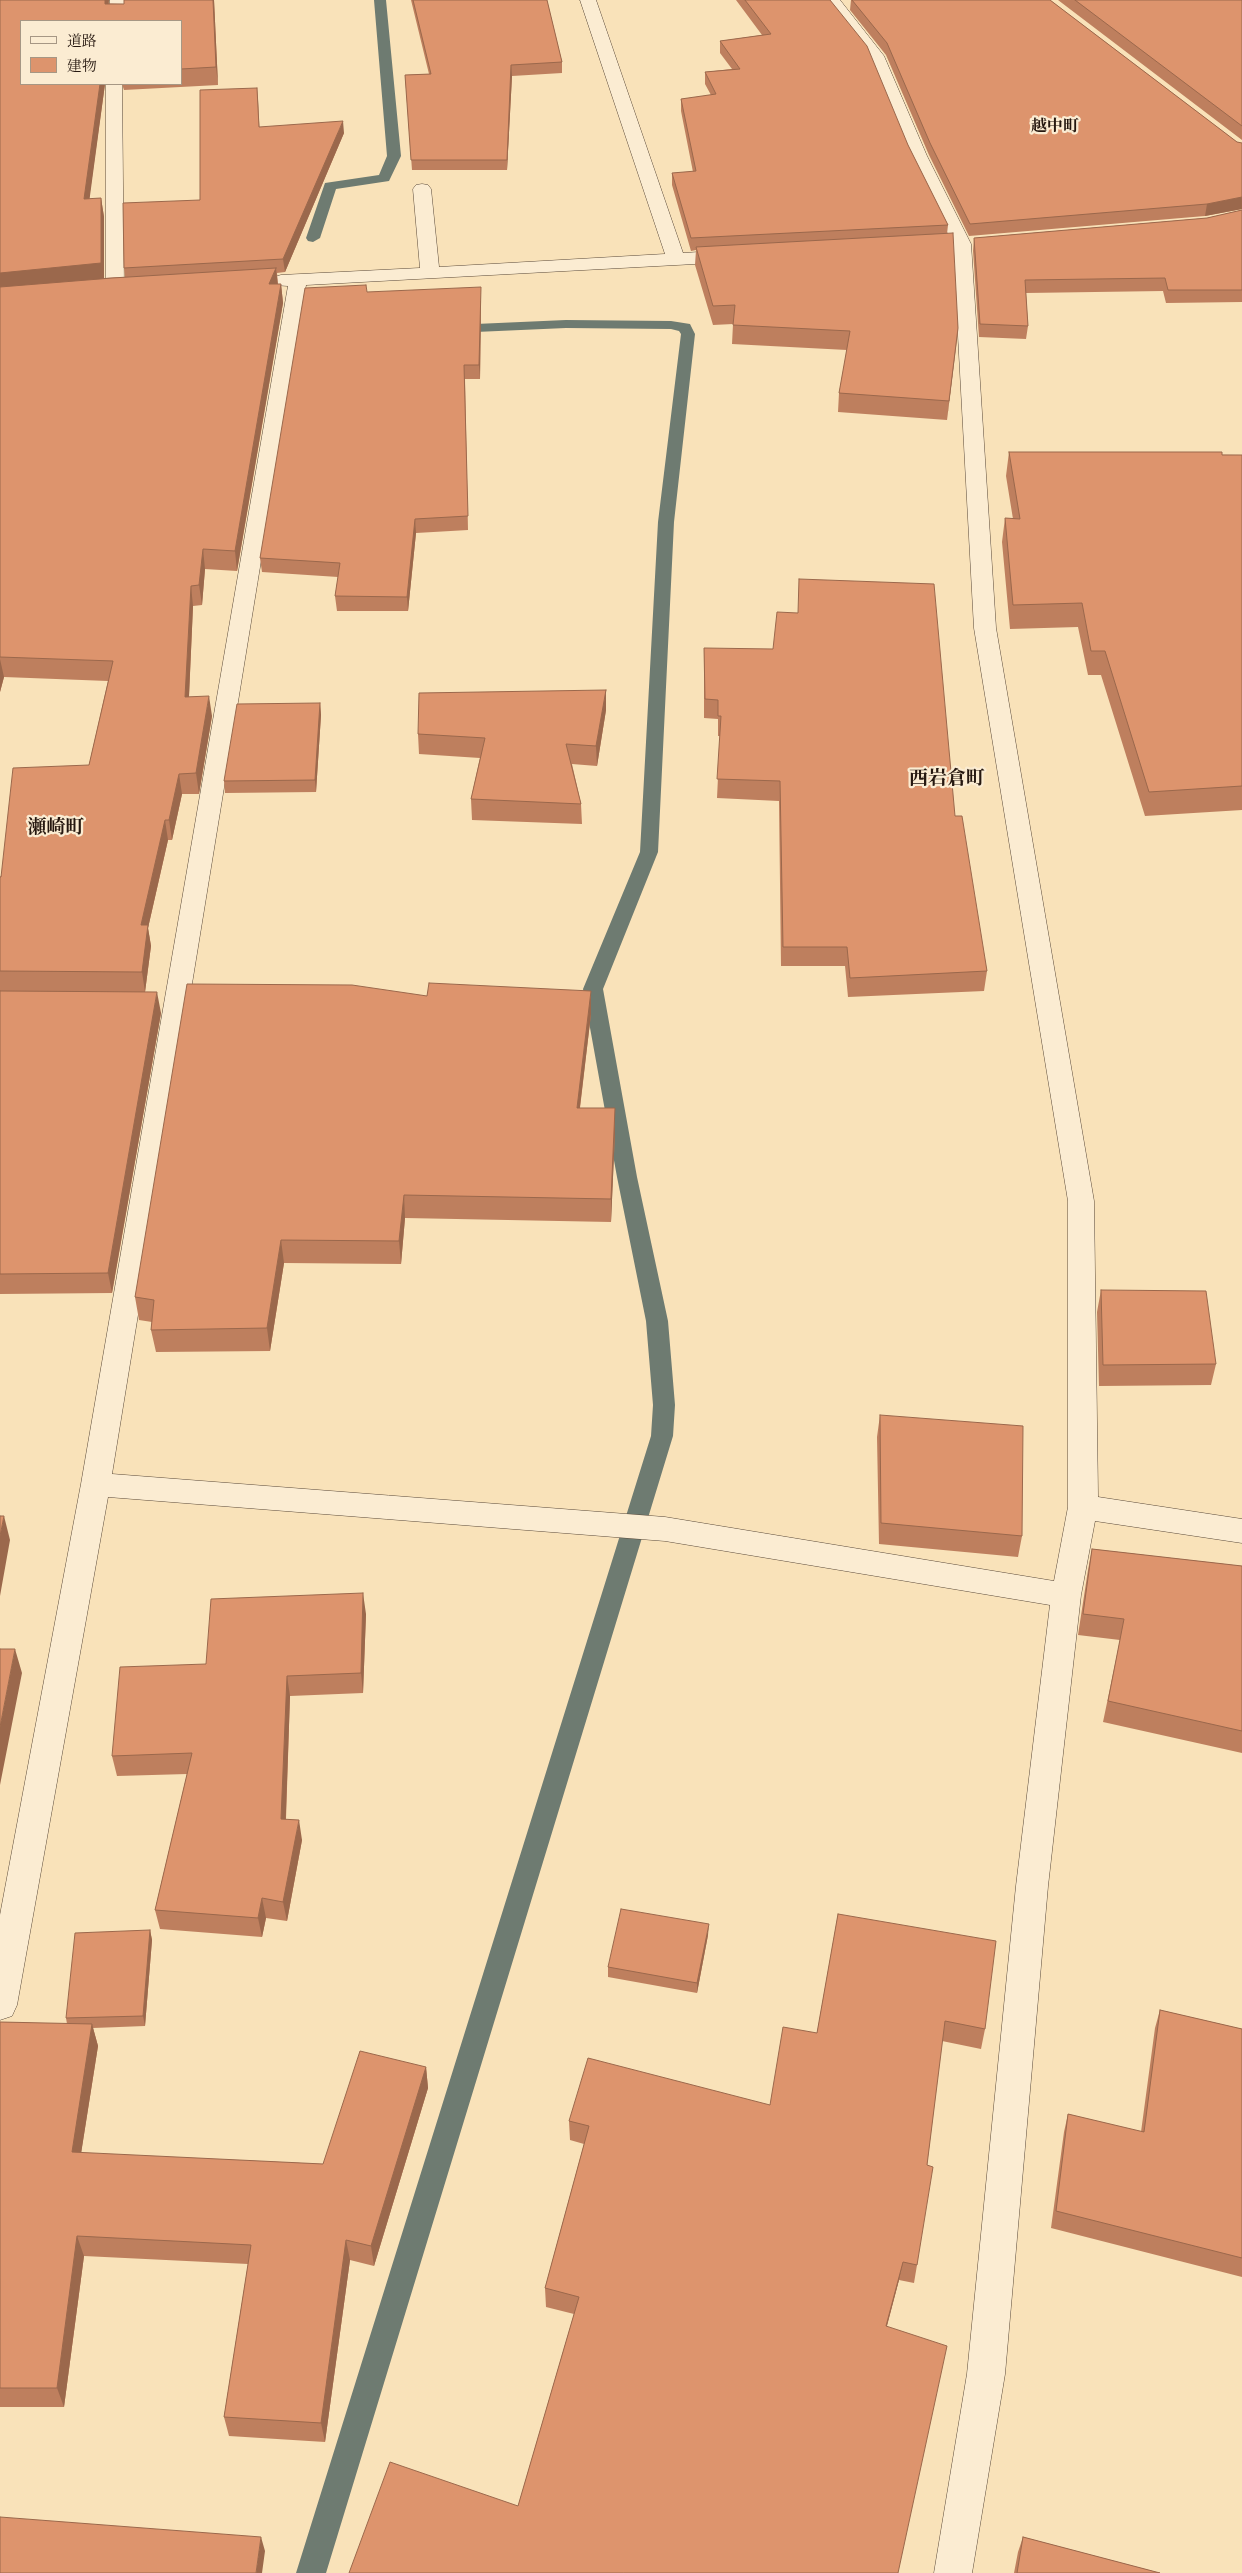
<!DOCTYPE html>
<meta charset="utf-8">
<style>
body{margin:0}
#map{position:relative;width:1242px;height:2573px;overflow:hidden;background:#f9e2b9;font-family:Cardo,"Noto Serif JP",serif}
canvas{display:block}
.legend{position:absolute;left:20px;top:20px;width:162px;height:65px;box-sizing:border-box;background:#fbecd2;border:1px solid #a69784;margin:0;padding:6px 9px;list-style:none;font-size:15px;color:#261810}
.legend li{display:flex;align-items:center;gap:10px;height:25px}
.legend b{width:25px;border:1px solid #a69784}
</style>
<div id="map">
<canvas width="1242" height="2573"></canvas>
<ul class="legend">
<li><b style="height:6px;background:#fbecd2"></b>道路</li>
<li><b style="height:14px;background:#dd946d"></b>建物</li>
</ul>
</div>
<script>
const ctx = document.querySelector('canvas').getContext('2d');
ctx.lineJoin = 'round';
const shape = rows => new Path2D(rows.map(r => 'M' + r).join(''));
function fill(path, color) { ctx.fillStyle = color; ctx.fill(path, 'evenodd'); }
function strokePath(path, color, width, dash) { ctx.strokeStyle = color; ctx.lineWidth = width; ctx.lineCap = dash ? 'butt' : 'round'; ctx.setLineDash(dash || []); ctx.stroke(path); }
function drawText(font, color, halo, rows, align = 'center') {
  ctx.font = font + ' Cardo,"Noto Serif JP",serif'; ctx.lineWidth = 4.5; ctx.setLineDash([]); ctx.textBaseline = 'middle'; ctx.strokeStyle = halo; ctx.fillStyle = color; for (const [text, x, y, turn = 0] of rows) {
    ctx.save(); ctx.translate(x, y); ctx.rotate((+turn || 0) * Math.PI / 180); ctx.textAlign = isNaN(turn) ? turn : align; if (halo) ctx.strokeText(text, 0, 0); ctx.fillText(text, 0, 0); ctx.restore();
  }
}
const stream = shape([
 [374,0,386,0,401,156,389,181,336,189,320,238,313,242,308,241,306,238,325,183,379,175,387,156,374,0],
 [566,320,671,321,690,324,695,334,674,522,658,852,603,989,637,1177,668,1321,675,1405,673,1436,326,2573,296,2573,651,1436,653,1405,646,1321,617,1177,583,989,640,852,658,522,681,334,679,331,671,329,566,328,453,333,446,329,453,325,566,320]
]);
const minor = shape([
 [110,0,126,0,125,21,109,21,110,0],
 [580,0,596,0,683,253,732,250,739,252,741,256,739,260,732,262,306,285,112,1474,665,1517,1054,1581,1068,1507,1068,1201,974,628,953,244,909,156,868,57,823,0,840,0,884,56,927,156,971,244,996,628,1094,1201,1098,1497,1242,1519,1242,1543,1095,1521,1081,1595,1048,1886,1005,2374,972,2573,934,2573,967,2374,1016,1886,1050,1605,665,1541,108,1497,17,2005,12,2016,0,2020,0,1915,81,1484,288,286,274,285,272,281,274,277,281,275,420,268,413,189,416,185,422,184,428,185,431,189,439,267,665,254,580,0],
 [106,84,122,84,124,289,122,293,115,295,108,293,106,289,106,84]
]);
const wall = shape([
 [0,0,124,4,124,0,214,0,218,85,124,90,122,84,181,84,181,21,21,84,105,84,89,199,101,198,104,217,104,278,125,277,124,268,200,200,257,88,259,127,344,133,285,272,277,273,278,284,281,284,283,303,237,571,205,569,202,605,193,606,189,697,212,716,199,794,182,794,172,840,168,840,148,928,151,946,145,992,161,1013,112,1293,0,1294,0,877,89,765,108,681,4,677,0,692],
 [411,0,547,0,562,62,562,73,512,76,507,170,412,170,405,75,429,74],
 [736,0,830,0,908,145,948,225,947,234,958,328,947,420,838,412,839,393,847,350,732,344,733,324,713,325,695,265,696,250,691,251,672,185,672,173,693,172,681,111,681,99,711,95,705,84,705,72,732,69,720,53,720,41,762,35],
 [851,0,1050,0,1237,142,1242,143,1242,209,1205,216,969,236,929,155,886,55,850,10],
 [1058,0,1242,0,1242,140],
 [1242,210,1242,302,1166,303,1163,291,1026,293,1028,326,1026,339,979,337,973,251,974,238,1207,218],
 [367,292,481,301,480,379,465,379,468,530,416,533,408,611,337,611,335,596,338,577,262,572,260,558],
 [1009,452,1242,455,1242,810,1145,816,1101,675,1088,675,1078,627,1010,629,1002,542,1005,518,1013,519,1006,476],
 [704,648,955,816,987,971,984,991,848,997,845,966,781,966,779,801,717,798,720,736,718,736,718,719,704,718],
 [606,690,606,710,597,766,572,764,581,804,582,824,472,820,471,799,480,758,419,754,418,734],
 [320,703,321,715,316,792,225,793,224,781],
 [591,991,591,1014,580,1108,615,1132,611,1222,405,1218,401,1264,284,1263,270,1351,156,1352,151,1330,152,1322,139,1320,135,1297,427,996],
 [1101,1290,1216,1364,1211,1385,1099,1386,1097,1312],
 [880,1415,1022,1536,1018,1557,879,1544,877,1437],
 [1092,1549,1242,1566,1242,1753,1103,1722,1120,1640,1078,1635,1088,1570],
 [366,1614,363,1693,290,1696,286,1819,302,1840,287,1921,266,1918,262,1937,160,1929,155,1910,187,1774,117,1776,112,1756],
 [838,1914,985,2029,981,2049,942,2041,927,2165,917,2265,914,2283,899,2280,887,2326,518,2506,574,2314,546,2307,545,2288,584,2144,570,2140,569,2121,770,2105,817,2033],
 [150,1930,152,1940,145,2026,93,2028,98,2046,81,2153,323,2164,426,2067,428,2088,374,2266,350,2260,325,2442,229,2436,224,2417,248,2264,84,2256,64,2407,0,2407,0,2022,67,2024,66,2018],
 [708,1935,697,1993,608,1977,608,1967],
 [1160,2010,1242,2029,1242,2277,1051,2228,1064,2132,1068,2114,1141,2132,1155,2028],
 [1023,2537,1160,2573,1014,2573,1018,2552]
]);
const shadedWall = shape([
 [105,0,109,0,108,21,105,4],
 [213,0,214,0,218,85,216,67],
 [511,65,512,76,507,170,507,160],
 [100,84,105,84,87,218,84,199],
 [257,88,258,100,260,140,259,127],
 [343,121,344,133,285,272,283,259],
 [1242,197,1242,209,1205,216,1207,204],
 [101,198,104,217,104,282,0,293,0,273],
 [276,268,278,287,269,284],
 [281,284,283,303,237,571,235,551],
 [481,287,481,301,480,379,479,365],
 [958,328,956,347,947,420,949,401],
 [415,519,416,533,408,611,407,597],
 [203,549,205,569,202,605,199,585],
 [191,586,193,606,188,717,185,697],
 [0,659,4,677,0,692],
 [606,690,606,710,597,766,596,746],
 [209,696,212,716,199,794,196,773],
 [320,703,321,715,316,792,315,780],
 [179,774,182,794,172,840,169,820],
 [165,820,168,840,148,928,151,946,145,992,142,972,141,925],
 [591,991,591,1014,577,1131,577,1108],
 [157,992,161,1013,112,1293,108,1273],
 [615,1108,615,1132,611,1222,611,1199],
 [404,1195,405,1218,401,1264,399,1241],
 [281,1240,284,1263,270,1351,267,1328],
 [4,1516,10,1540,0,1596,0,1536],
 [363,1593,366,1614,363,1693,361,1673],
 [15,1649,22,1673,0,1785,0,1727],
 [287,1676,290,1696,285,1839,281,1819],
 [299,1820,302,1840,287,1921,283,1902],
 [262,1898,266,1918,262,1937,258,1918],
 [709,1924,708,1935,697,1993,697,1983],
 [150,1930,152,1940,145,2026,143,2016],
 [92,2024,98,2046,78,2173,72,2152],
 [426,2067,428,2088,374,2266,371,2246],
 [77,2236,84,2256,64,2407,57,2388],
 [346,2240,350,2260,325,2442,321,2423],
 [903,2262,899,2280,882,2344,886,2326],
 [261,2537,265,2551,262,2573,256,2573]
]);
const building = shape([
 [0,0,105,0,105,4,124,4,124,0,213,0,216,67,181,69,181,21,21,21,21,84,100,84,84,199,101,198,101,263,0,273,0,0],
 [413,0,547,0,562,62,511,65,507,160,411,160,405,75,431,74,413,0],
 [745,0,830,0,867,46,908,145,948,225,691,238,672,173,696,171,681,99,716,94,705,72,740,69,720,41,771,34,745,0],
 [852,0,1050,0,1237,142,1242,143,1242,197,1207,204,970,224,930,143,887,43,852,0],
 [1075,0,1242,0,1242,126,1075,0],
 [257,88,259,127,343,121,283,259,124,268,123,203,200,200,200,90,257,88],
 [1242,210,1242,290,1168,290,1165,278,1025,280,1028,326,980,324,974,238,1207,218,1242,210],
 [953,233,958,328,949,401,839,393,850,331,733,325,735,305,713,306,696,247,953,233],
 [276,268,269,284,281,284,235,551,203,549,199,585,191,586,185,697,209,696,196,773,179,774,169,820,165,820,141,925,148,925,142,972,0,971,0,877,1,877,13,768,89,765,113,661,0,657,0,287,112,278,276,268],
 [366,285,367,292,481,287,479,365,464,365,468,516,415,519,407,597,335,596,340,563,260,558,305,288,366,285],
 [1009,452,1222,452,1222,455,1242,455,1242,786,1149,792,1105,651,1091,651,1082,603,1013,605,1005,518,1020,519,1009,452],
 [799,579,934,584,955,816,962,816,987,971,850,978,847,947,783,947,780,781,717,779,721,716,718,716,718,700,705,699,704,648,773,649,777,612,798,613,799,579],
 [606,690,596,746,566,744,581,804,471,799,485,738,418,734,419,693,606,690],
 [320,703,315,780,224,781,237,704,320,703],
 [429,983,591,991,577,1108,615,1108,611,1199,404,1195,399,1241,281,1240,267,1328,151,1330,154,1300,135,1297,187,984,352,985,427,996,429,983],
 [0,991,157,992,108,1273,0,1274,0,991],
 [1101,1290,1206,1291,1216,1364,1103,1365,1101,1290],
 [880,1415,1023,1426,1022,1536,881,1523,880,1415],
 [0,1516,4,1516,0,1536,0,1516],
 [1092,1549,1242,1566,1242,1731,1108,1701,1124,1619,1083,1614,1092,1549],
 [363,1593,361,1673,287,1676,281,1819,299,1820,283,1902,262,1898,258,1918,155,1910,192,1753,112,1756,120,1667,206,1664,211,1599,363,1593],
 [0,1649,15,1649,0,1727,0,1649],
 [621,1909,709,1924,697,1983,608,1967,621,1909],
 [838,1914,996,1941,985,2029,945,2021,927,2165,933,2167,917,2265,903,2262,886,2326,947,2346,898,2573,349,2573,390,2462,518,2506,579,2297,545,2288,589,2126,569,2121,588,2058,770,2105,783,2027,817,2033,838,1914],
 [150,1930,143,2016,66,2018,75,1933,150,1930],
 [1160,2010,1242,2029,1242,2258,1056,2211,1068,2114,1144,2132,1160,2010],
 [0,2022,92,2024,72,2152,323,2164,360,2051,426,2067,371,2246,346,2240,321,2423,224,2417,251,2245,77,2236,57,2388,0,2388,0,2022],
 [0,2517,261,2537,256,2573,0,2573,0,2517],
 [1023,2537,1160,2573,1017,2573,1023,2537]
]);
const farQuarternames = [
 ["越中町",1055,127]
];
const quarterNames = [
 ["西岩倉町",947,780],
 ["瀬崎町",56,829]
];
fill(stream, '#6e7b71');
strokePath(minor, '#5b4a3a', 1);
fill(minor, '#fbecd2');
fill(wall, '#be7f5e');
fill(shadedWall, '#9b684c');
fill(building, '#dd946d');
strokePath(building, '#9b684c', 1);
drawText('bold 16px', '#261810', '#fbecd2', farQuarternames);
drawText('bold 19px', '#261810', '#fbecd2', quarterNames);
</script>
